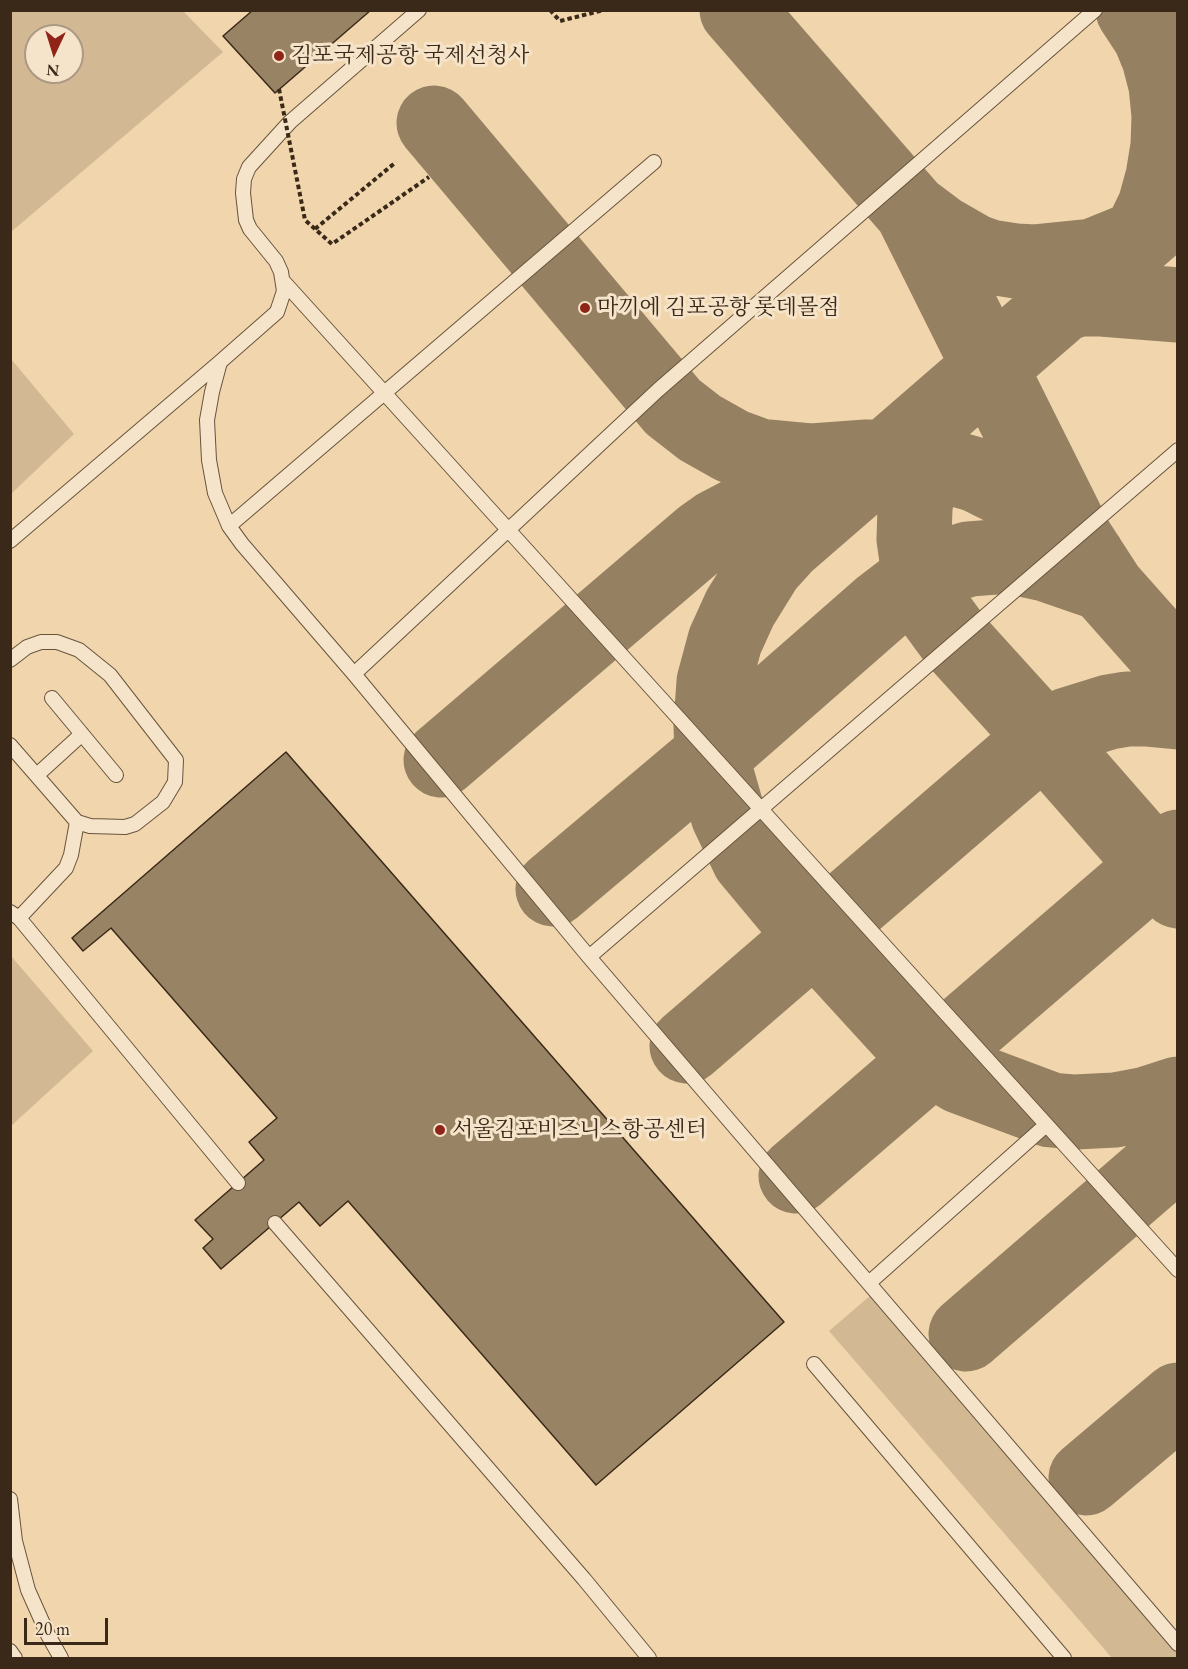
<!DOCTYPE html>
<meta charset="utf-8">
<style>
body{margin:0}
#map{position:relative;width:1188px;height:1669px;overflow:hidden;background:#f1d6ad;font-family:"EB Garamond",serif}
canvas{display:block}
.frame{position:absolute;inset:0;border:12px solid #3a2918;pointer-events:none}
.north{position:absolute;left:24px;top:24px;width:60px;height:60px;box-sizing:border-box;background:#f6e4ca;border:2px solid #ab9983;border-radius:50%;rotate:184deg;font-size:16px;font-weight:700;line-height:24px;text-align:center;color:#3a2918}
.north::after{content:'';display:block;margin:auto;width:21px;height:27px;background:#8f2418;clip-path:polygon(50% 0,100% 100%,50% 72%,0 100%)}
.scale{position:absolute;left:24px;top:1618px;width:84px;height:27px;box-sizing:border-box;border:3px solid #3a2918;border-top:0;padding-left:8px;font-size:18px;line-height:21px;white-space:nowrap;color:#3a2918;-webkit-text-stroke:4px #f6e4ca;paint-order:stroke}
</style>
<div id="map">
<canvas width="1188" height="1669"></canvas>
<div class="frame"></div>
<div class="north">N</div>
<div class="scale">20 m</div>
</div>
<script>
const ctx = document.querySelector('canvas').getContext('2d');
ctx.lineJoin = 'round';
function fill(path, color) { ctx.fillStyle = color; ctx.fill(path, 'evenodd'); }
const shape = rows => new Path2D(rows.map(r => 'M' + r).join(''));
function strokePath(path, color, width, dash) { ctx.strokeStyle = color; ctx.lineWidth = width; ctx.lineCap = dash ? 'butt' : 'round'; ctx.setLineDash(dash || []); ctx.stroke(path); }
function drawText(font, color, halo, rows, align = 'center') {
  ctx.font = font + ' "EB Garamond","Noto Serif KR",serif'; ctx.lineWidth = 6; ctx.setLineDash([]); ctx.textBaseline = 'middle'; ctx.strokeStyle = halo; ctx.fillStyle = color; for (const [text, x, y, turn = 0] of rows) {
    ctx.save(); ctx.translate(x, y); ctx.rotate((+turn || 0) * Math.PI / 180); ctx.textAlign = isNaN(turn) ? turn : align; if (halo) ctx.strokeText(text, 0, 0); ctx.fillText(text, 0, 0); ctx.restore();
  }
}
const green = shape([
 [11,10,183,11,223,52,11,232],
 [36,36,72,36,72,72,36,72],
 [11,359,74,434,11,494,10,494],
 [11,956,93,1051,11,1126,10,1126],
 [871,1295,1177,1645,1177,1658,1112,1658,829,1331]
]);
const taxiway = shape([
 [737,10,912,211,1075,538,1108,589,1178,668],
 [434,123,673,407,700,428,732,446,759,456,812,461,867,457,902,458,934,463,977,475,1019,496,1051,522,1088,558],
 [1178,204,785,545,766,566,740,608,725,641,714,682,711,724,712,759,728,815,749,859,794,913,922,1053,960,1076,1051,1110,1075,1112,1115,1110,1147,1104,1178,1094],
 [912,211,940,232,973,251,990,257,1016,261,1034,262,1093,256,1140,237,1155,206,1163,177,1168,146,1169,116,1166,85,1159,58,1150,36,1133,10],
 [1061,305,1079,299,1102,299,1178,305],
 [935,415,920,473,915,508,914,539,918,567,931,607,956,641,1044,738,1178,891],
 [441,760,702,537,716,527,737,516,779,498,822,489,843,488],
 [553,889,712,755,882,606,920,577,946,566,969,559,1009,556,1046,564,1104,584],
 [687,1046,1044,738,1067,725,1109,712,1127,709,1146,709,1178,712],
 [796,1176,1178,847],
 [966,1334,1178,1151],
 [1086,1478,1178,1400]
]);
const building = shape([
 [253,10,371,10,275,93,223,36,253,10],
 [286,752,784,1322,596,1485,348,1201,320,1226,299,1202,221,1269,203,1248,213,1239,195,1220,264,1160,249,1142,277,1118,111,928,83,951,72,938,286,752]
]);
const path = shape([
 [550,10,560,21,604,10]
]);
const service = shape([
 [419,10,290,122,249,167,244,179,243,193,246,220,250,229,276,261,281,272,284,291,277,312,220,362,212,392,207,420,209,460,215,493,229,526,242,544,354,674,589,957,1178,1644],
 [283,281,1178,1270],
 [229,526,654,162],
 [10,541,220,362],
 [10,660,27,647,41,642,57,642,79,650,110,675,169,751,176,760,175,782,163,802,135,824,125,827,90,826,77,822,10,745],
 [354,674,658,390,1095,10],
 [52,698,116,775],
 [37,775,82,734],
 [10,912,19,918,238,1183],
 [19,918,66,868,71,855,77,822],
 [589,957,1178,450],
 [275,1223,584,1579,649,1658],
 [869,1283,1046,1125],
 [814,1364,1064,1658],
 [10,1499,15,1541,28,1590,48,1635,61,1658],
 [10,1651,15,1658]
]);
const pathBridge = shape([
 [279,89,305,220,332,244,429,177],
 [315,229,396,162]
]);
const markers = [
 [279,56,6,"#8f2418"],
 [585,308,6,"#8f2418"],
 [440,1130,6,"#8f2418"]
];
const poiNames = [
 ["김포국제공항 국제선청사",291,56],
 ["마끼에 김포공항 롯데몰점",597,308],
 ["서울김포비즈니스항공센터",452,1130]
];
fill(green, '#d2b994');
strokePath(taxiway, '#968062', 75);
fill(building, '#998365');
strokePath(building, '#3a2918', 1.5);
strokePath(service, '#68543d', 16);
strokePath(path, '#3a2918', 4, [4.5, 3]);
strokePath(service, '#f6e4ca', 14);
strokePath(pathBridge, '#3a2918', 4, [4.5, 3]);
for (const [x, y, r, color] of markers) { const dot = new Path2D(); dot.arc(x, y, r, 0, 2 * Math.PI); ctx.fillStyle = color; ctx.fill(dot); strokePath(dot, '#f6e4ca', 2); }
drawText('22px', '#3a2918', '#f6e4ca', poiNames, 'left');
</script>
